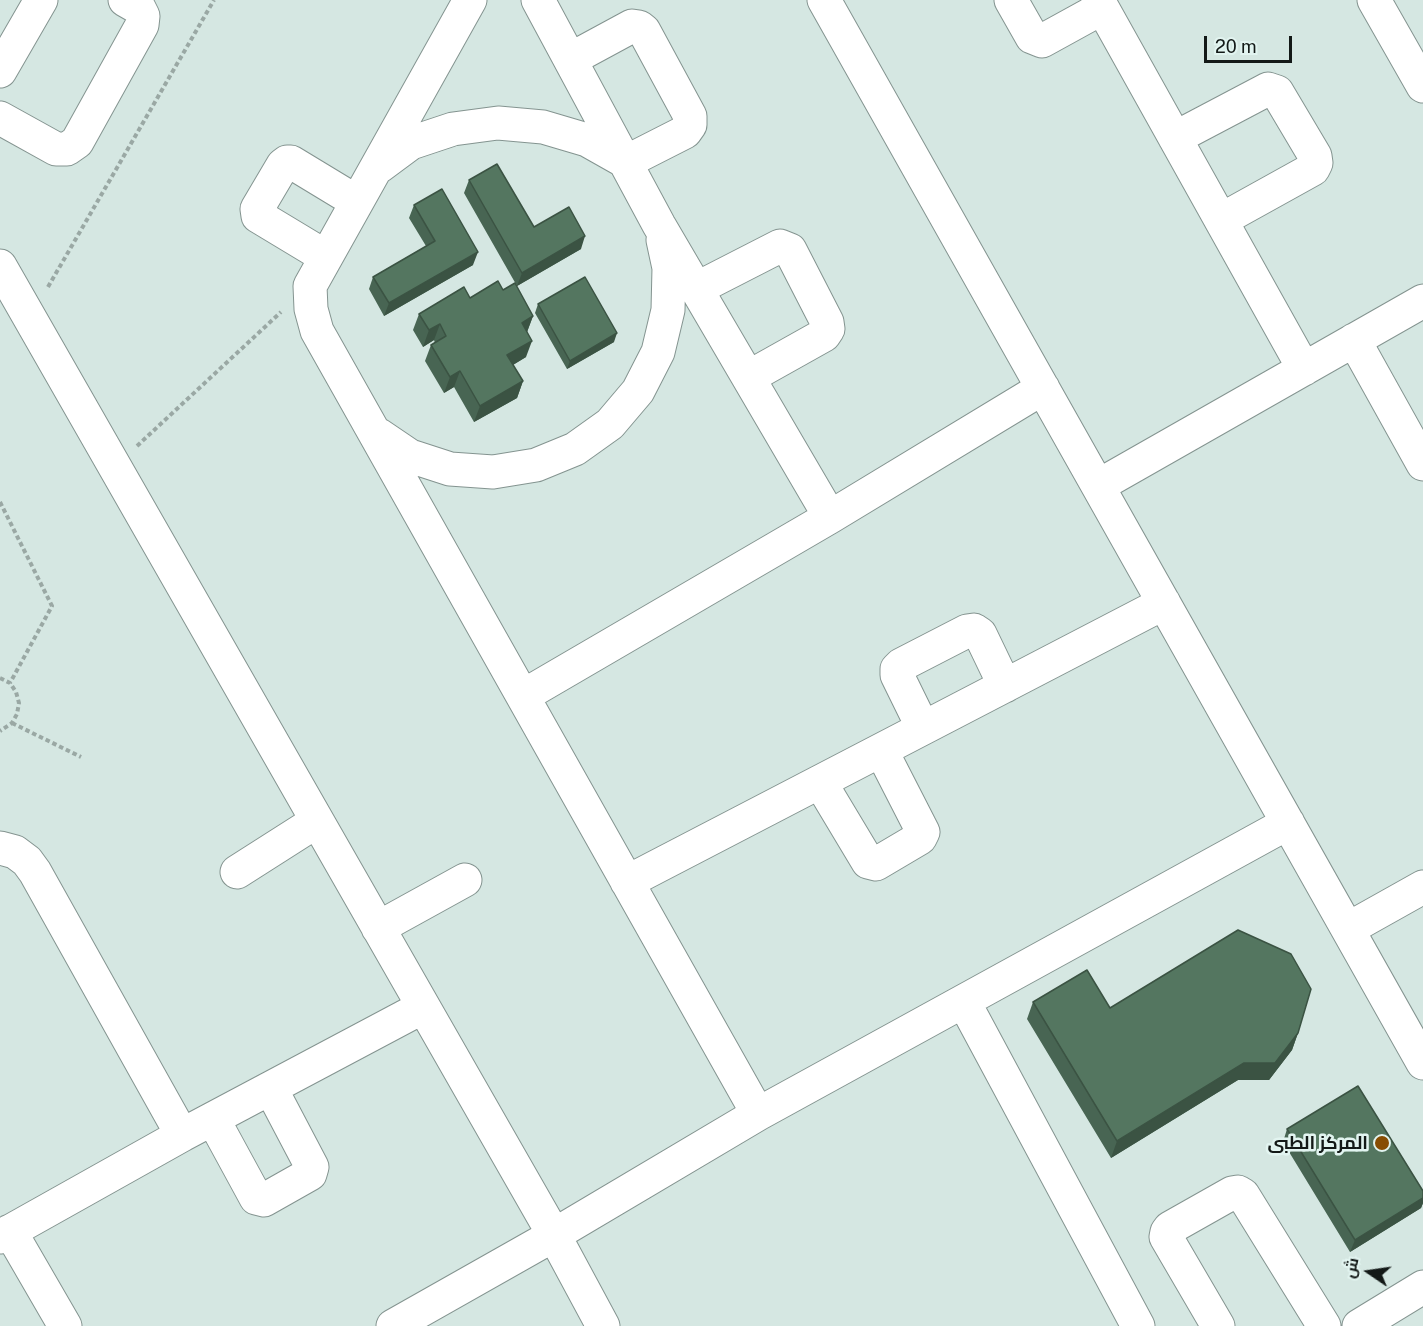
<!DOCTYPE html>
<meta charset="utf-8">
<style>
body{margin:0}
#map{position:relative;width:1423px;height:1326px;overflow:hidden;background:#d5e7e2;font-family:"Public Sans",Cairo,sans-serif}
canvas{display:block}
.north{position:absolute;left:1339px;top:1242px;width:60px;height:60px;-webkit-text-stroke:4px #e2f4f0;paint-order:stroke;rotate:283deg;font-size:16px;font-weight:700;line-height:24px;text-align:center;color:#131917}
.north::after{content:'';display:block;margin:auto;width:21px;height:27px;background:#131917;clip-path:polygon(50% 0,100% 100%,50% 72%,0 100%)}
.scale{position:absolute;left:1204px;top:36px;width:88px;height:27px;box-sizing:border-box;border:3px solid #131917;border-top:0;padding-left:8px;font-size:18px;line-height:21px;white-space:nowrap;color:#131917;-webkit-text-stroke:4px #e2f4f0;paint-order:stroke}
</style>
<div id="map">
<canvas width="1423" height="1326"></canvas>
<div class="north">ش</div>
<div class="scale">20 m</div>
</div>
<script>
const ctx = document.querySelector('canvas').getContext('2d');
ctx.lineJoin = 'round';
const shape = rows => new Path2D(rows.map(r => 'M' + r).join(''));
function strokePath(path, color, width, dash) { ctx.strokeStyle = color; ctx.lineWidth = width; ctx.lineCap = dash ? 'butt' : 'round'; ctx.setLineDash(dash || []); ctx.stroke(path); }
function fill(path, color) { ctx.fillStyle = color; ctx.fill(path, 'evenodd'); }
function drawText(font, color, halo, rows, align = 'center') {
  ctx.font = font + ' "Public Sans",Cairo,sans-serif'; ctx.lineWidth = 5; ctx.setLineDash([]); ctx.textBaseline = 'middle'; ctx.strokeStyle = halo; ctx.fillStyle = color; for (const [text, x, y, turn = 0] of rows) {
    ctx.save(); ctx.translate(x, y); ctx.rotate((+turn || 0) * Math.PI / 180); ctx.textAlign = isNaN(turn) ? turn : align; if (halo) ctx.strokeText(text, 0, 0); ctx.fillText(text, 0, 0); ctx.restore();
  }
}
const path = shape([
 [48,287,214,0],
 [137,446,281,312],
 [0,502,52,606,10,683],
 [0,678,10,683,16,692,19,703,17,714,12,723,0,731],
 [12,723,81,757]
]);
const minor = shape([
 [470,0,310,286,311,309,317,331,758,1114],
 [538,0,659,225,830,517],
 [824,0,1423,1063],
 [1011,0,1032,37,1042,41,1102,8],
 [1098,0,1304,369],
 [1374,0,1423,86],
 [0,71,41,0],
 [0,118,56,149,67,149,77,142,142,25,143,16,139,8,125,0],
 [1175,138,1268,89,1277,92,1315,156,1316,163,1313,169,1221,220],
 [380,166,411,143,453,129,498,123,543,127,587,140,626,162,685,132,690,125,690,116,644,31,639,27,632,26,571,59],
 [326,257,258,216,257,209,283,165,287,162,291,162,357,202],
 [0,266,554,1235,603,1326],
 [698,288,780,246,790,250,827,322,828,329,824,335,749,377],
 [1354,340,1423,464],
 [379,435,410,456,450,469,493,472,536,465,575,449,610,424,638,391,658,352,668,310,669,268,663,240],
 [1098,486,1423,301],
 [523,696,830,517,1043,388],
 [923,728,897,675,897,669,901,665,967,631,974,630,980,634,1005,686],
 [820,782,868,862,876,864,920,838,923,832,881,750],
 [0,848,15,852,27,861,35,872,182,1135],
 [237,872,317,821],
 [627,882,1164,603],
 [378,928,465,880],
 [1348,929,1423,887],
 [964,1002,1138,1326],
 [213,1119,256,1198,264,1200,310,1174,312,1167,271,1089],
 [10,1231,65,1326],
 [0,1237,182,1135,423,1007],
 [393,1326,554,1235,758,1114,1288,823],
 [1218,1326,1166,1237,1167,1232,1170,1228,1232,1193,1238,1192,1243,1195,1324,1326],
 [1359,1326,1423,1287]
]);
const wall = shape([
 [469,180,534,227,581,249,517,286,464,193],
 [414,205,473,265,384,316,369,289,373,277,426,246,409,218],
 [503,290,533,316,527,332,526,357,513,365,523,381,517,398,474,422,454,387,444,393,425,361,431,345,435,343,434,340,423,347,413,330,419,314,470,298],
 [538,304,614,342,567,369,535,313],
 [1033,1002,1110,1008,1298,1033,1292,1050,1269,1080,1238,1080,1111,1158,1027,1019],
 [1287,1129,1423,1191,1423,1203,1421,1208,1350,1252,1283,1142]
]);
const shadedWall = shape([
 [585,236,581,249,517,286,522,273],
 [478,252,473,265,384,316,389,303],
 [533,316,527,332,522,323],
 [440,324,434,340,423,347,429,330],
 [617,333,614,342,567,369,570,361],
 [532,341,526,357,501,372,507,355],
 [460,371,454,387,444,393,450,377],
 [523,381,517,398,474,422,480,406],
 [1298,1033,1292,1050,1269,1080,1238,1080,1111,1158,1117,1141,1244,1063],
 [1423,1198,1423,1203,1421,1208,1350,1252,1355,1240]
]);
const building = shape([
 [497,164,534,227,569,207,585,236,522,273,469,180,497,164],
 [442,189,478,252,389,303,373,277,435,241,414,205,442,189],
 [585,277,617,333,570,361,538,304,585,277],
 [498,281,503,290,515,283,533,316,522,323,532,341,507,355,523,381,480,406,460,371,450,377,431,345,446,336,440,324,429,330,419,314,464,287,470,298,498,281],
 [1238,930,1291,954,1311,989,1298,1033,1275,1063,1244,1063,1117,1141,1033,1002,1087,970,1110,1008,1238,930],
 [1358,1086,1423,1191,1423,1198,1355,1240,1287,1129,1358,1086]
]);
const markers = [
 [1382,1143,8,"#874d03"]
];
const poiNames = [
 ["المركز الطبى",1368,1143]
];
strokePath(minor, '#849490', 35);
strokePath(path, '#9aa8a4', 4, [4.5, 3]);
strokePath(minor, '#fff', 33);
fill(wall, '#486553');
fill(shadedWall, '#3b5343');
fill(building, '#547660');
strokePath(building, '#3b5343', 1.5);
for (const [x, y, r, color] of markers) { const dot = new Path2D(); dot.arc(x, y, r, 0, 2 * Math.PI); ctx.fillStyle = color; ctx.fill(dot); strokePath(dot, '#e2f4f0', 2); }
drawText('bold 18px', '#131917', '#e2f4f0', poiNames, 'right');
</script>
